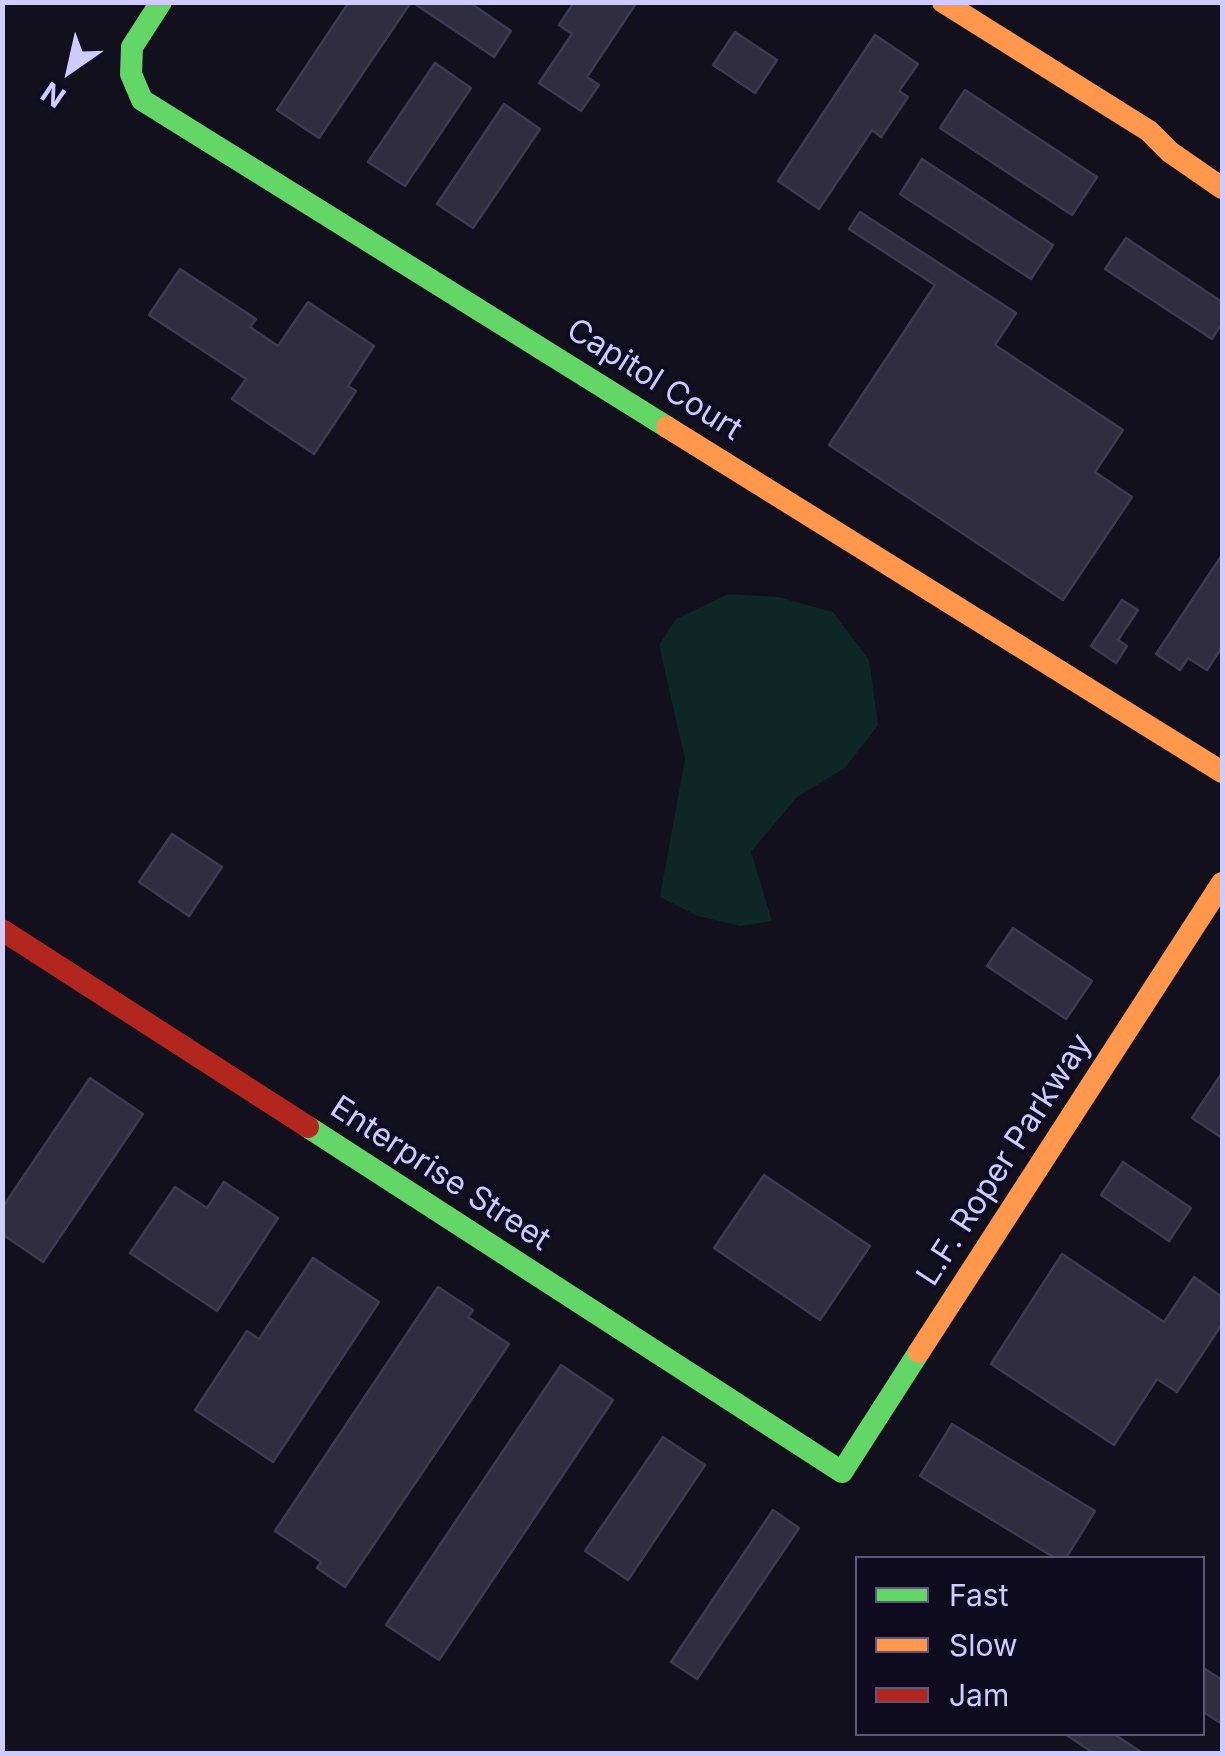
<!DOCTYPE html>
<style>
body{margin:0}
#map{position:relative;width:1225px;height:1756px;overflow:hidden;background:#12101c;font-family:Inter,sans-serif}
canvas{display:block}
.frame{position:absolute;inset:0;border:5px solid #cfcaff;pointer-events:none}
.legend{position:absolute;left:855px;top:1556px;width:350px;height:180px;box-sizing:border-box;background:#0f0c20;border:2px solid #5c5879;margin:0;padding:12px 18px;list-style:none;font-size:30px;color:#cfcaff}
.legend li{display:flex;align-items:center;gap:20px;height:50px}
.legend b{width:50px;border:2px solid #5c5879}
.north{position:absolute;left:20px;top:20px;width:100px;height:100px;-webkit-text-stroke:8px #0f0c20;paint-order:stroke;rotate:214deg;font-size:28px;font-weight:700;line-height:40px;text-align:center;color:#cfcaff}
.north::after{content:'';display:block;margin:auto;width:35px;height:45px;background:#cfcaff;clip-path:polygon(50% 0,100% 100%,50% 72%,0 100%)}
</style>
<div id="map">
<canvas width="1225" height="1756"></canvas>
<div class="frame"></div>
<ul class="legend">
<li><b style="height:12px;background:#63d668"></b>Fast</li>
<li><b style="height:12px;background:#ff974d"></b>Slow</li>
<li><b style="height:12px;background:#b3261e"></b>Jam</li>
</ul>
<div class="north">N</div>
</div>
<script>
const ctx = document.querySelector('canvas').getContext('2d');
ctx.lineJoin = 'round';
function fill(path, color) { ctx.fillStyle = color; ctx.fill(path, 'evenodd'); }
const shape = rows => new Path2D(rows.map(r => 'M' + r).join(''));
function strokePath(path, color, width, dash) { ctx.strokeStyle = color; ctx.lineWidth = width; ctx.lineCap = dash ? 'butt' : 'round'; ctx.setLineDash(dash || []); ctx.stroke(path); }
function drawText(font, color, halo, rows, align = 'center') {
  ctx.font = font + ' Inter,sans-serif'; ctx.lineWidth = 8; ctx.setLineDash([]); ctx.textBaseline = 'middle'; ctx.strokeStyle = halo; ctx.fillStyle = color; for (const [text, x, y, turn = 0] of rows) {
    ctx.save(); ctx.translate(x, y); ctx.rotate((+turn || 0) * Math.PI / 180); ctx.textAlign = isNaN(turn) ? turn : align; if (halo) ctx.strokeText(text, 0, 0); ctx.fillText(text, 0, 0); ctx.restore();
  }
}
const green = shape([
 [728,594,778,597,833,612,869,660,878,725,845,768,797,797,751,852,772,921,741,926,698,916,660,897,685,759,659,645,676,619]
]);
const building = shape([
 [349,2,411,2,319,138,277,110,349,2],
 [412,2,469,2,511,31,494,57,412,2],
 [574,2,637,2,587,77,599,85,581,111,539,83,572,34,559,25,574,2],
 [735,32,777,60,755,93,713,65,735,32],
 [875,35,918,64,899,91,908,97,881,137,872,130,819,209,778,181,875,35],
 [435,63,471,88,405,186,368,162,435,63],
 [965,90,1097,177,1072,215,940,128,965,90],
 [504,104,540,129,473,228,437,204,504,104],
 [922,159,1053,245,1031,279,900,194,922,159],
 [860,212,1016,313,995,345,1123,430,1095,472,1132,497,1063,600,829,445,935,285,849,229,860,212],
 [1126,238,1222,302,1222,323,1212,339,1105,269,1126,238],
 [180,269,256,319,250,327,278,346,308,302,374,346,348,386,356,391,314,454,232,399,246,379,149,315,180,269],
 [1222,555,1222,647,1207,670,1188,658,1180,670,1156,654,1222,555],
 [1122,600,1138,610,1118,640,1127,646,1116,663,1091,646,1122,600],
 [172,834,222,867,189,916,139,882,172,834],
 [1013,928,1092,981,1066,1019,987,966,1013,928],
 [1222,1073,1222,1138,1192,1118,1222,1073],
 [90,1078,143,1114,43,1262,2,1234,2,1208,90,1078],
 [1123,1162,1191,1208,1169,1241,1101,1195,1123,1162],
 [764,1175,870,1246,820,1320,714,1248,764,1175],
 [224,1182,278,1218,217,1311,130,1253,175,1187,207,1208,224,1182],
 [1062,1254,1164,1322,1194,1277,1222,1297,1222,1324,1177,1392,1157,1379,1114,1445,991,1364,1062,1254],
 [313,1258,379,1302,273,1462,195,1410,247,1331,259,1339,313,1258],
 [438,1287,473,1310,468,1317,509,1344,345,1587,317,1568,321,1562,275,1531,438,1287],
 [561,1365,613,1400,439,1660,386,1625,561,1365],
 [952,1424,1095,1511,1066,1558,1055,1558,920,1476,952,1424],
 [663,1437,705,1465,628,1580,585,1551,663,1437],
 [773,1510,799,1528,697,1679,671,1662,773,1510],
 [1202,1667,1222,1680,1222,1724,1202,1711,1202,1667],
 [1065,1734,1114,1734,1144,1754,1095,1754,1065,1734]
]);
const fast = shape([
 [161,2,132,47,131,74,142,100,667,427],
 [308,1127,842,1472,919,1352]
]);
const slow = shape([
 [943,2,1149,131,1170,152,1222,188],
 [667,427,1222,772],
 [919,1352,1222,883]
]);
const jam = shape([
 [2,930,308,1127]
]);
const streetNames = [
 ["Capitol Court",654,380,32],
 ["L.F. Roper Parkway",1005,1160,-57],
 ["Enterprise Street",440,1174,33]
];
fill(green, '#0f2626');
fill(building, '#302d3e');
strokePath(building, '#3d3a50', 2.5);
strokePath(fast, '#63d668', 22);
strokePath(slow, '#ff974d', 22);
strokePath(jam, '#b3261e', 22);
drawText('32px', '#cfcaff', '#0f0c20', streetNames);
</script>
